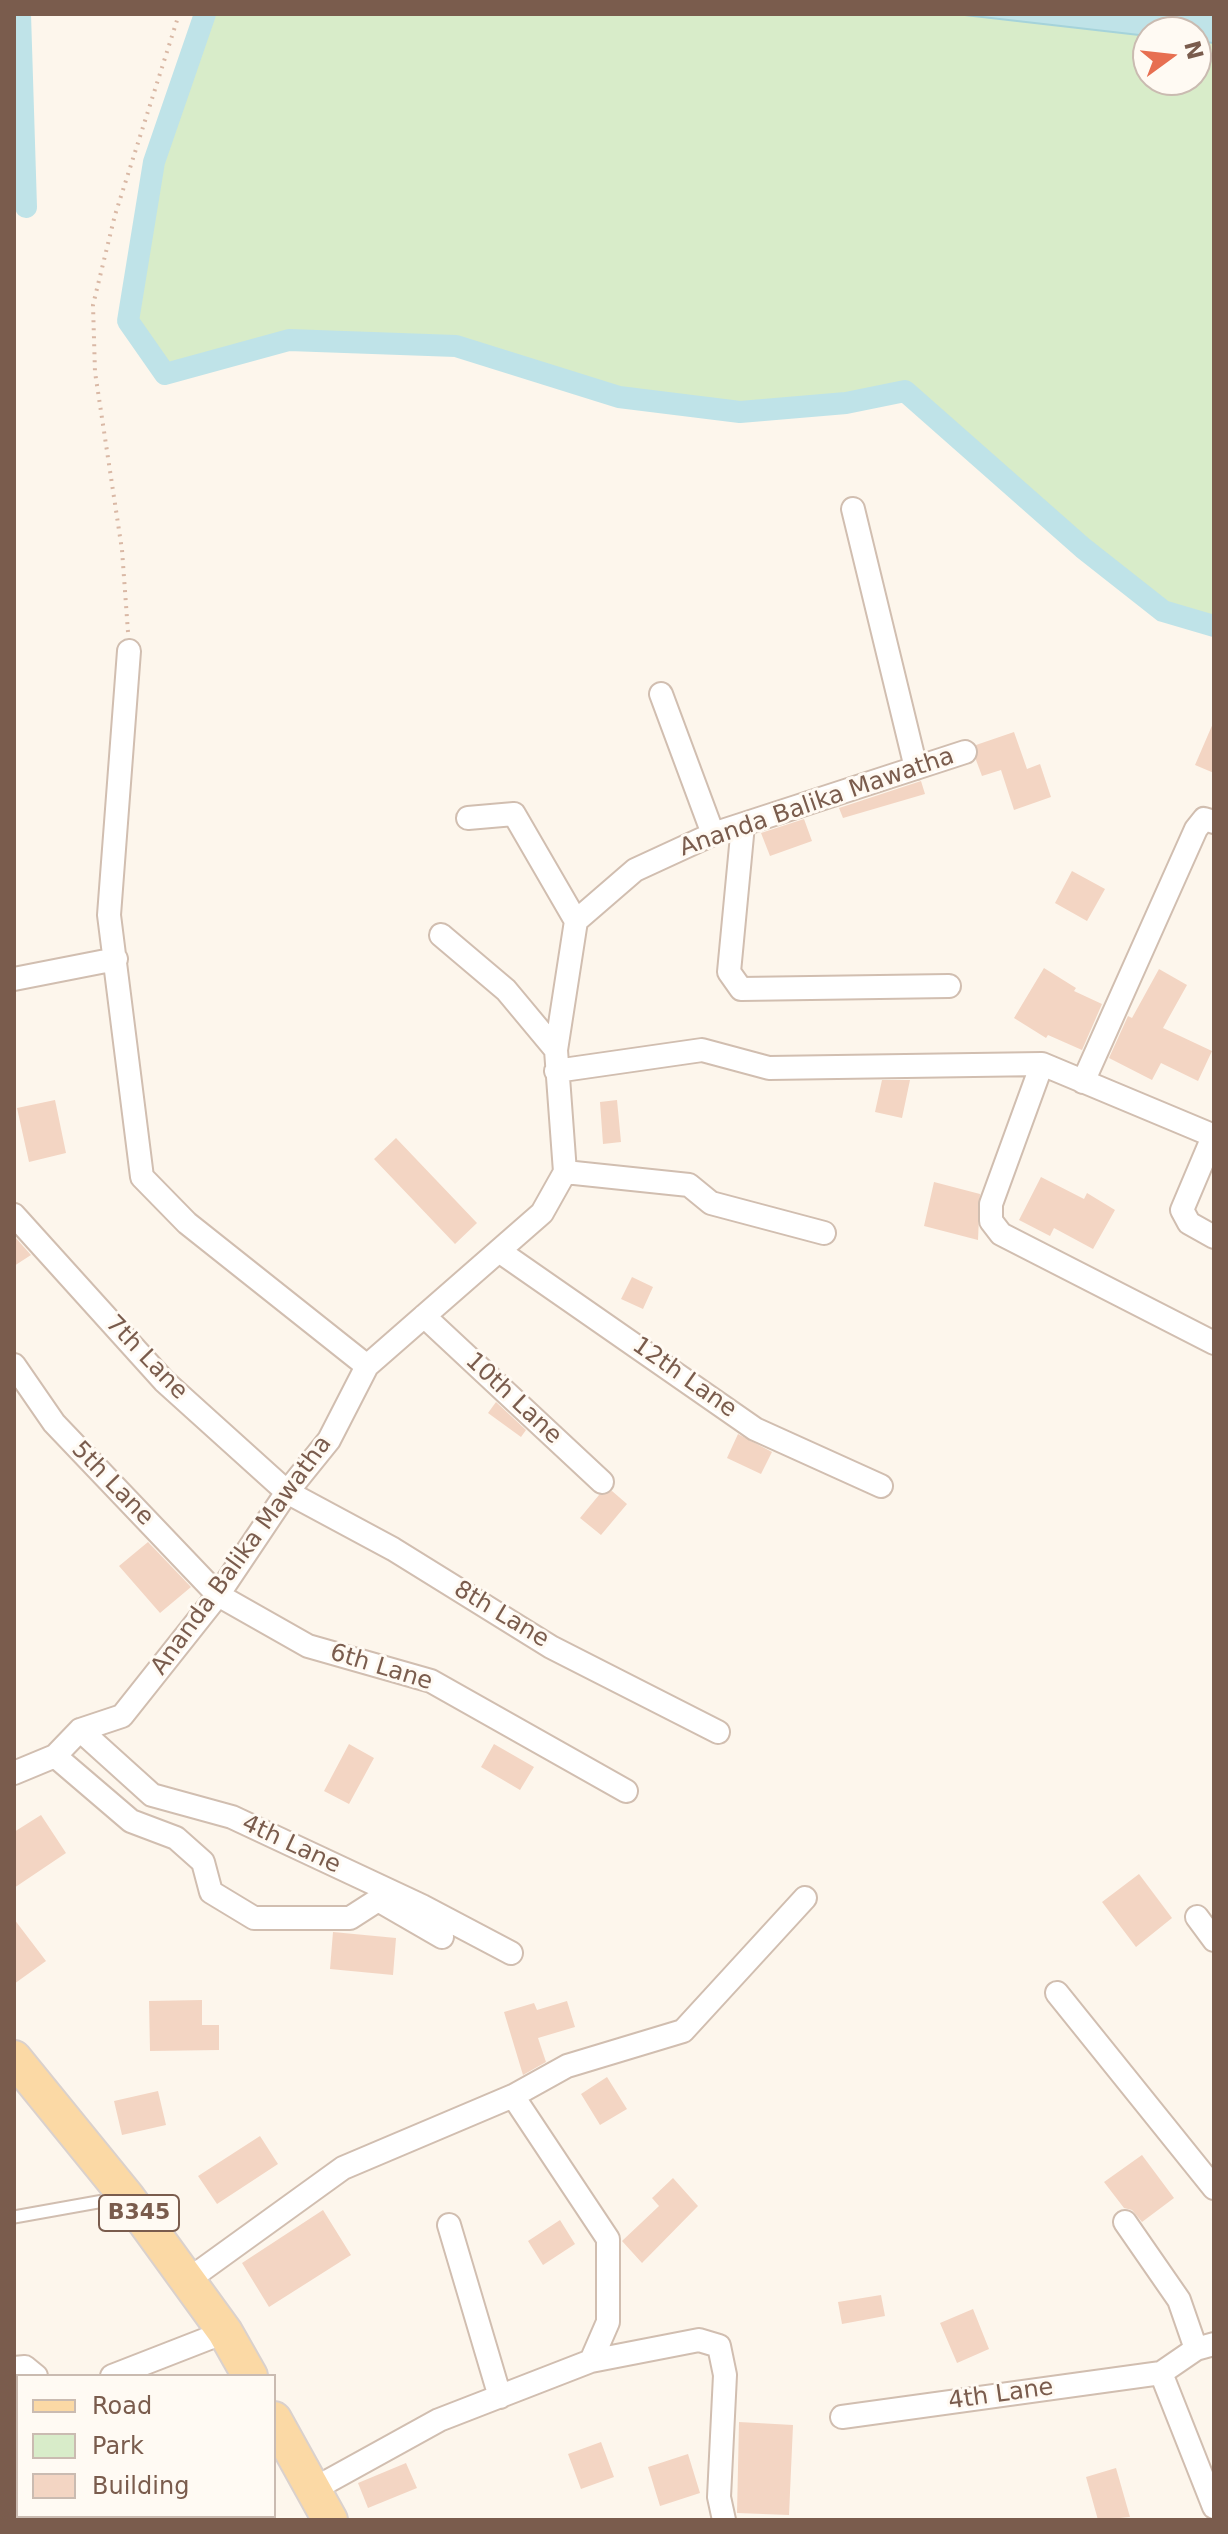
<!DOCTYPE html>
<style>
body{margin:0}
#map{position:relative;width:1228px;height:2534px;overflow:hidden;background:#fdf6ec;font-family:"DejaVu Sans",sans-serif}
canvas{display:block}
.frame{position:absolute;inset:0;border:16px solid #7a5c4d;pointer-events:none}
.legend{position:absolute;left:16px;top:2374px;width:260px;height:144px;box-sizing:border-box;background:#fffaf3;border:2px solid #cabbb1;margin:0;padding:10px 14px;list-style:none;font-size:24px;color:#7a5c4d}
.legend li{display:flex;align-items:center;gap:16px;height:40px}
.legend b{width:40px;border:2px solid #cabbb1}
.north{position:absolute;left:1132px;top:16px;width:80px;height:80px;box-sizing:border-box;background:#fffaf3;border:2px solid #cabbb1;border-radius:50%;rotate:75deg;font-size:22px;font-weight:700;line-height:32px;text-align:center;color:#7a5c4d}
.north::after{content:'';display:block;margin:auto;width:28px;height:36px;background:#e76f51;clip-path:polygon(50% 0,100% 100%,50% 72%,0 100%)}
</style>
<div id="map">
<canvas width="1228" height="2534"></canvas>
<div class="frame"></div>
<ul class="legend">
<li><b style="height:10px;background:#fbd9a5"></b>Road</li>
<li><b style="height:22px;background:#d8ecc9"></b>Park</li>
<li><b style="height:22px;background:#f3d5c3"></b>Building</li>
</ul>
<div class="north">N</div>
</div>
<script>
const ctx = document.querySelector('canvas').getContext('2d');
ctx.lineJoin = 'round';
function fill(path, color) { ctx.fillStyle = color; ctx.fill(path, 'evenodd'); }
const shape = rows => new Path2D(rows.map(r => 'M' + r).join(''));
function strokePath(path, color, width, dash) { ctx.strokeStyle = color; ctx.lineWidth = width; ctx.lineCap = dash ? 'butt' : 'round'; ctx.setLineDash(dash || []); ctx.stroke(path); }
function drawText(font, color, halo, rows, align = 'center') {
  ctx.font = font + ' "DejaVu Sans",sans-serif'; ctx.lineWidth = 6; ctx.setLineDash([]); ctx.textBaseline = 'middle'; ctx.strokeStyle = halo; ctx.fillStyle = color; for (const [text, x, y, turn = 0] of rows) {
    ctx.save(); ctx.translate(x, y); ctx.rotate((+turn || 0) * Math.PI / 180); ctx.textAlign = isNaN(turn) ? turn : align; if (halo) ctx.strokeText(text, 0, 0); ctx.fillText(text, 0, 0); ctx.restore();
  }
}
const green = shape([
 [205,14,956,14,1148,36,1148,80,1196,80,1196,41,1214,43,1214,626,1163,611,1083,548,905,391,846,403,740,412,619,397,456,346,289,340,165,374,128,321,154,162]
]);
const water = shape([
 [956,14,1214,14,1214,43,1196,41,1196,32,1148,32,1148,36,956,14]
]);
const canal = shape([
 [20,14,26,207],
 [205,14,154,162,128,321,165,374,289,340,456,346,619,397,740,412,846,403,905,391,1083,548,1163,611,1214,626]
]);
const building = shape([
 [1214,721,1214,773,1195,765],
 [1014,732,1027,769,1040,764,1051,797,1014,810,1001,770,982,776,976,760,976,745],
 [921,781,925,794,843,818,839,808],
 [804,819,812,841,770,856,761,833],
 [1072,871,1105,889,1087,921,1055,903],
 [1044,968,1076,988,1074,991,1102,1004,1082,1050,1048,1035,1046,1038,1014,1018],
 [1159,969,1187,985,1163,1028,1212,1051,1198,1081,1161,1063,1152,1080,1109,1058,1128,1016,1132,1018],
 [882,1080,910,1080,902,1118,875,1112],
 [55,1100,66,1153,29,1162,17,1108],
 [617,1100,621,1142,603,1144,600,1102],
 [396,1138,477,1223,455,1244,374,1159],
 [1041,1177,1084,1199,1087,1193,1115,1210,1093,1249,1054,1228,1050,1236,1019,1220],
 [934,1182,980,1194,978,1240,924,1226],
 [14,1236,31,1255,14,1266],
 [632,1277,653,1287,643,1309,621,1299],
 [496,1402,526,1430,521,1437,488,1413],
 [738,1434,772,1452,761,1474,727,1458],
 [612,1491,627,1504,601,1535,580,1518,599,1495],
 [148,1542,191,1587,160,1613,119,1566],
 [349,1744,374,1758,349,1804,324,1791],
 [494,1744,534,1767,520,1790,481,1767],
 [41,1815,66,1853,14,1888,14,1832],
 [1139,1874,1172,1918,1136,1947,1102,1902],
 [14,1919,46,1961,14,1984],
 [333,1932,396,1938,393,1975,330,1969],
 [202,2000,202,2025,219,2025,219,2050,150,2051,149,2001],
 [567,2001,575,2027,538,2038,546,2062,523,2075,504,2012,534,2003,537,2010],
 [607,2077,627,2109,600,2125,581,2094],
 [158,2091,166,2125,122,2135,114,2101],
 [260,2136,278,2164,217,2204,198,2176],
 [1142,2155,1174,2198,1142,2222,1132,2210,1124,2208,1104,2182],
 [673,2178,698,2206,642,2263,622,2241,659,2206,652,2198],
 [323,2210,351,2255,269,2307,242,2263],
 [560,2220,575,2244,543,2265,528,2241],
 [881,2295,885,2316,842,2324,838,2302],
 [973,2309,989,2349,957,2363,940,2323],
 [739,2422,793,2425,789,2515,737,2513],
 [601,2442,614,2477,581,2489,568,2454],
 [688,2454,700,2493,660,2506,648,2467],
 [406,2463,417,2488,368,2508,358,2483],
 [1116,2468,1130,2517,1098,2520,1086,2477]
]);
const path = shape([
 [128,632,122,550,95,372,93,305,115,215,179,14]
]);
const service = shape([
 [14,2217,120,2198]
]);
const minor = shape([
 [853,509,916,768],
 [129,651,109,915,142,1177,187,1223,367,1366],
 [661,694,713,834],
 [468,818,514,814,576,921],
 [743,825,729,972,741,989,949,986],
 [441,935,506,990,556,1050],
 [14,979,116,959],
 [1042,1064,991,1204,991,1221,1001,1234,1214,1343],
 [556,1071,702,1050,769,1068,1042,1064,1207,1133,1212,1139,1182,1210,1189,1223,1214,1237],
 [1083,1082,1196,829,1204,819,1214,822],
 [565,1172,689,1185,711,1203,824,1233],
 [14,1215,164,1381,287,1492,393,1549,551,1647,718,1732],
 [499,1251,755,1429,881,1486],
 [424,1316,602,1482],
 [14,1365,54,1423,218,1595,308,1646,431,1681,626,1791],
 [80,1730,152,1795,232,1817,422,1906,511,1953],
 [55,1756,131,1821,176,1838,203,1862,211,1892,254,1918,350,1918,378,1900,442,1937],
 [14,1773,55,1756,80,1730,122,1716,218,1595,287,1492,329,1440,367,1366,542,1213,565,1172,556,1050,576,921,635,870,713,834,965,752],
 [1197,1917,1214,1940],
 [1057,1993,1214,2188],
 [513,2096,608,2239,608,2322,591,2361],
 [1125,2222,1179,2300,1196,2349],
 [449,2225,500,2397],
 [188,2280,343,2168,513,2096,567,2066,683,2031,805,1898],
 [14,2368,25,2367,36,2376],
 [1161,2373,1214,2507],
 [112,2376,225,2332],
 [842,2417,1161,2373,1196,2349,1214,2344],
 [314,2489,439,2420,591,2361,699,2340,719,2346,725,2375,719,2497,724,2520],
 [78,2516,80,2520]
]);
const primary = shape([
 [14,2058,127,2197,225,2332,250,2376],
 [274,2419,330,2520]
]);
const shields = [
 [139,2213,80]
];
const shieldNames = [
 ["B345",139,2213]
];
const streetNames = [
 ["Ananda Balika Mawatha",817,803,-19],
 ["7th Lane",146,1358,46],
 ["12th Lane",684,1378,35],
 ["10th Lane",513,1399,43],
 ["5th Lane",112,1484,46],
 ["Ananda Balika Mawatha",242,1556,-54],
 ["8th Lane",501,1615,31],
 ["6th Lane",381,1668,17],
 ["4th Lane",291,1845,25],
 ["4th Lane",1001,2395,-8]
];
fill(green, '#d8ecc9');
fill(water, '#bfe3e8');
strokePath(water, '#a5d3da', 2);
strokePath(canal, '#bfe3e8', 22);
fill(building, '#f3d5c3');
strokePath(service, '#d1beb0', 15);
strokePath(minor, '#d1beb0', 26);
strokePath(primary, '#dad1cd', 38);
strokePath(path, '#d9b8a5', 4, [2, 6]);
strokePath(service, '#fff', 11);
strokePath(minor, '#fff', 22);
strokePath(primary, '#fbd9a5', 34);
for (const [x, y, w] of shields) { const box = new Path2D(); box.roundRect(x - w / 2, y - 18, w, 36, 6); ctx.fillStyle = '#fffaf3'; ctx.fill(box); strokePath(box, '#7a5c4d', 2); }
drawText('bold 22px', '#7a5c4d', null, shieldNames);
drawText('24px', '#7a5c4d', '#fffaf3', streetNames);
</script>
